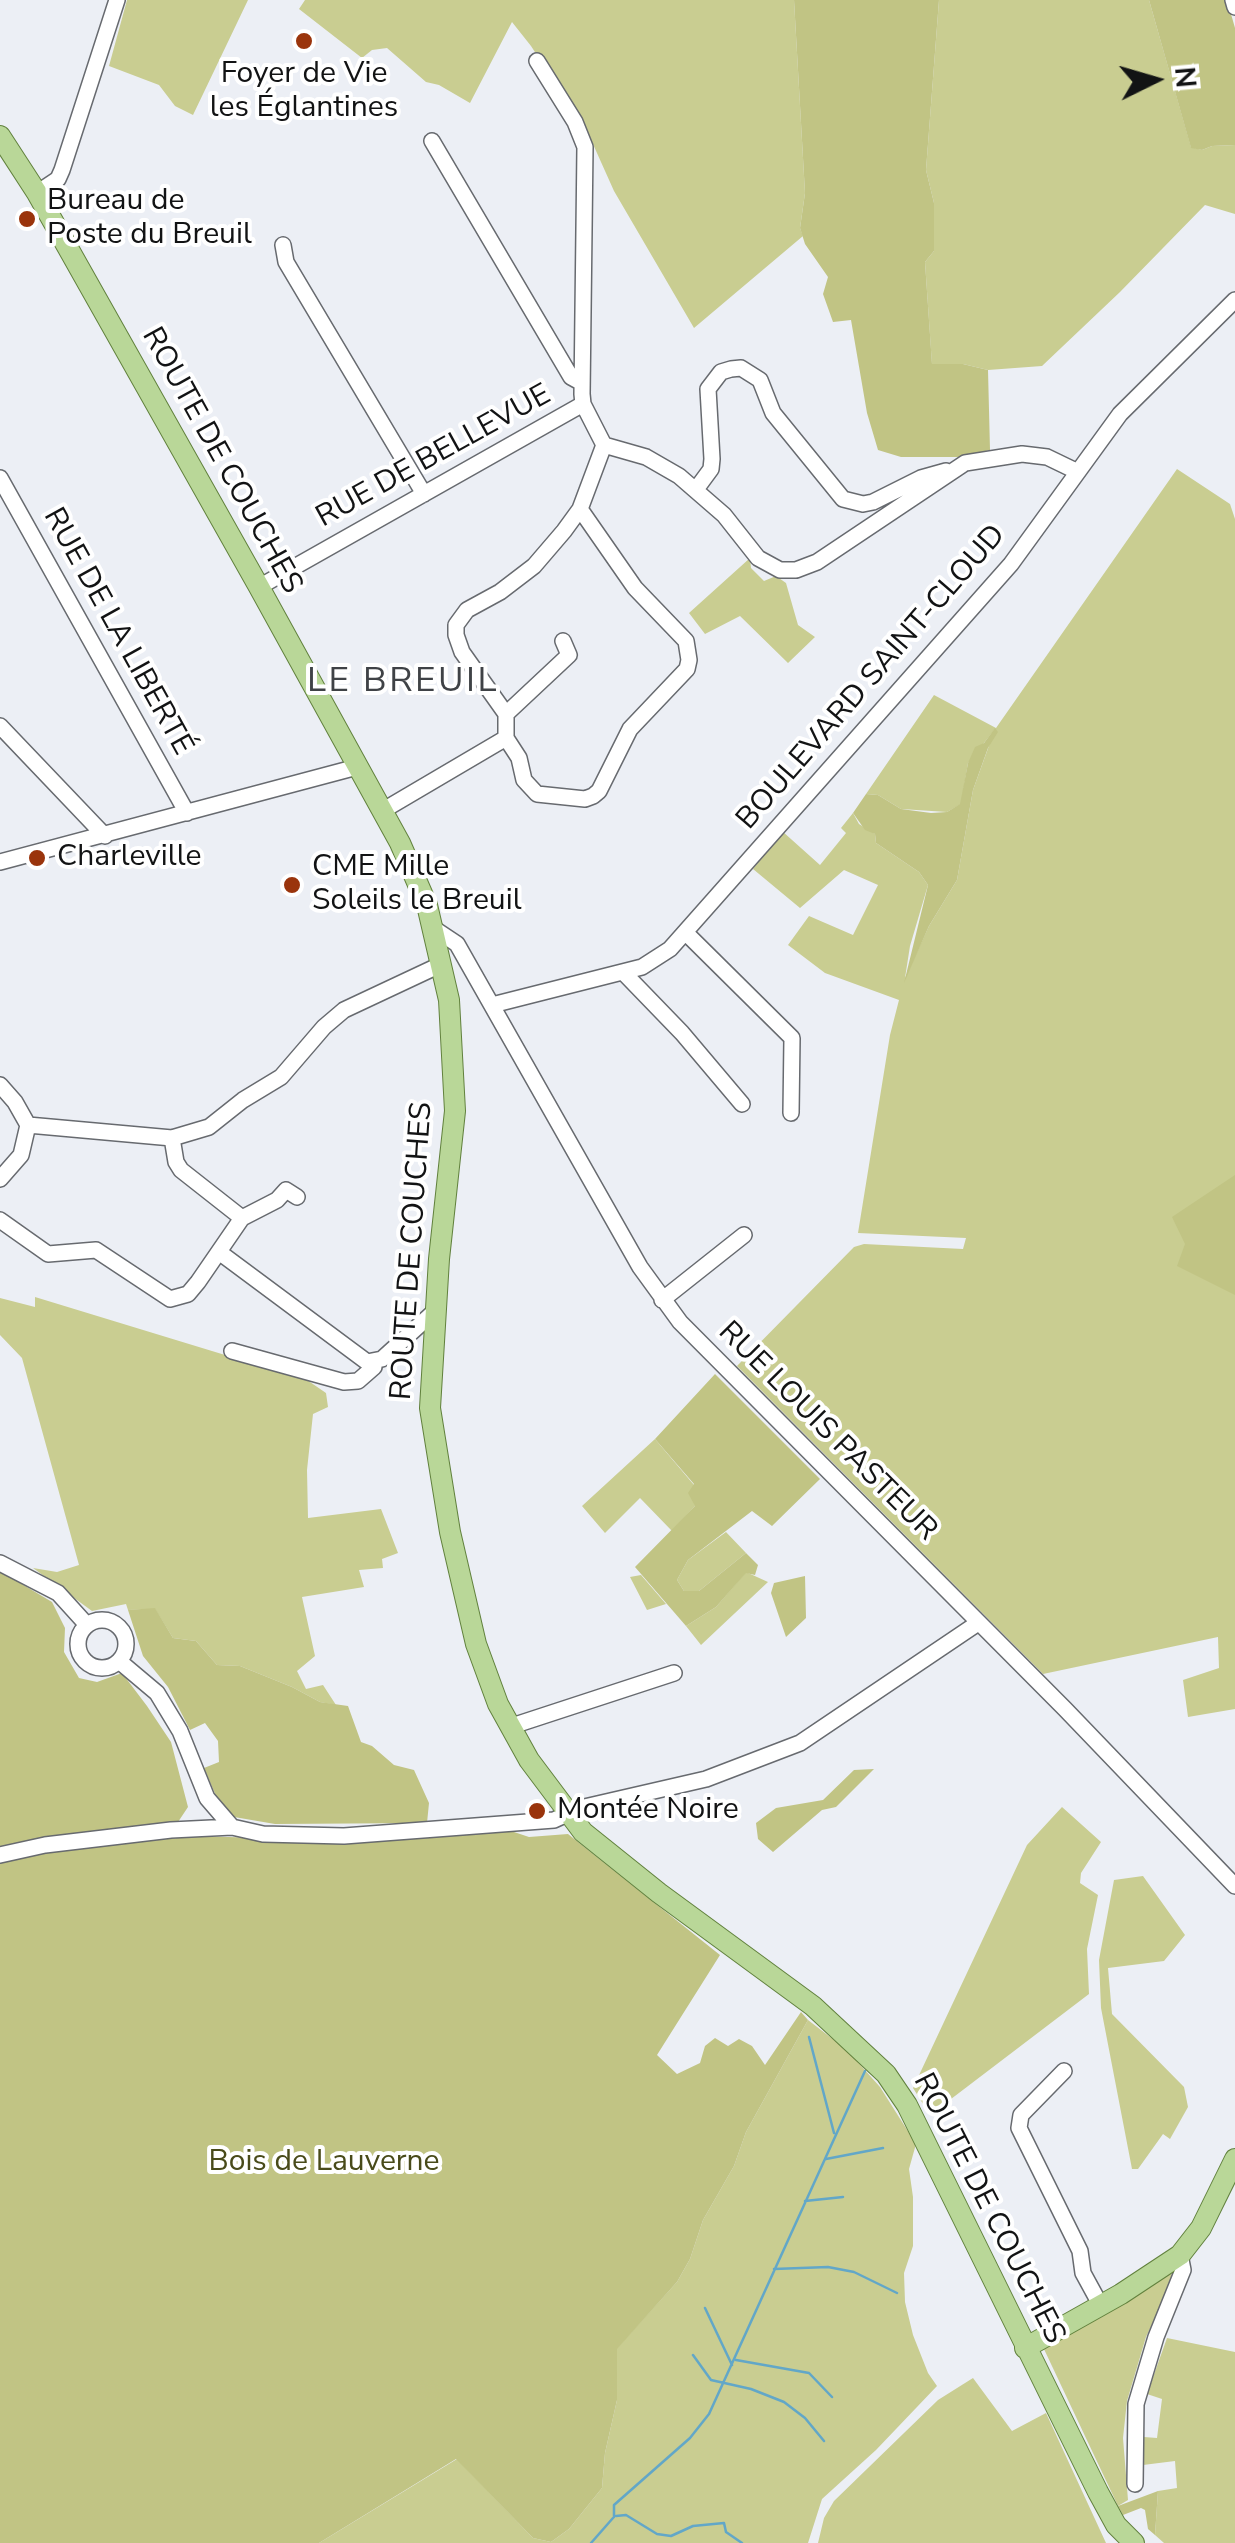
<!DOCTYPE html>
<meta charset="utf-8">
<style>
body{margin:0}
#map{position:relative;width:1235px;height:2543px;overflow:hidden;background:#eceff5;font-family:"Nunito Sans",sans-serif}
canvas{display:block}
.north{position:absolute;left:1105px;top:30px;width:100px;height:100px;-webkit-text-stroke:8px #fff;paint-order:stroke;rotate:85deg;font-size:28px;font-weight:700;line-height:40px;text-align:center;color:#121314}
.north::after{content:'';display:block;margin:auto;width:35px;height:45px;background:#121314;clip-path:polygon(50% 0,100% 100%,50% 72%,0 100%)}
</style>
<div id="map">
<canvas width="1235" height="2543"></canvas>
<div class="north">N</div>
</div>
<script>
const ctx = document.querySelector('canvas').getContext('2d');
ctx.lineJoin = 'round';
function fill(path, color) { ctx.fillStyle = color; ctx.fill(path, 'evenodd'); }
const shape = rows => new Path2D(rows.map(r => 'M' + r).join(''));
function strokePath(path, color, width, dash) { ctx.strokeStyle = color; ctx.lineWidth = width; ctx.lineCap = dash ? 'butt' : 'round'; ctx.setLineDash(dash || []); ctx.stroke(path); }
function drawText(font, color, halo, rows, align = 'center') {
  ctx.font = font + ' "Nunito Sans",sans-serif'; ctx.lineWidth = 8; ctx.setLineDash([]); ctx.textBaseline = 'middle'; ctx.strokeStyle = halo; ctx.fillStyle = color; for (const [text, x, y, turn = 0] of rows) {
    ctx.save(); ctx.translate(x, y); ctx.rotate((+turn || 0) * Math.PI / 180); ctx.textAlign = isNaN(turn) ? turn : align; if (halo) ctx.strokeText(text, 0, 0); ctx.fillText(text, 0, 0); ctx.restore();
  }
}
const green = shape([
 [127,0,248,0,193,115,175,106,159,85,109,66],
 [305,0,794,0,805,193,800,228,803,236,694,328,614,191,588,133,531,46,512,22,470,103,439,85,426,82,387,48,372,50,362,58,299,9],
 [939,0,1149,0,1191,147,1202,150,1212,146,1235,145,1235,214,1205,205,1120,292,1042,366,988,370,963,364,932,365,925,262,934,251,934,203,926,170],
 [1177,469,1230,504,1235,519,1235,1709,1188,1717,1183,1680,1219,1668,1218,1637,1043,1674,737,1366,854,1247,864,1244,963,1249,966,1238,858,1233,890,1035,899,1000,825,973,788,945,809,916,853,935,878,885,844,870,800,908,753,869,782,831,820,865,846,833,841,828,853,813,859,824,875,834,876,843,919,872,928,885,910,946,905,978,929,926,957,880,973,790,995,729,968,763,961,804,947,812,901,809,878,795,866,794,934,695,996,728],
 [750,558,751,568,764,581,776,576,786,583,798,625,815,637,788,663,740,616,705,634,689,613],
 [35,1297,307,1380,326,1393,328,1407,313,1414,307,1470,308,1518,381,1509,398,1553,382,1559,383,1568,359,1570,364,1587,302,1597,315,1656,297,1671,306,1689,323,1685,336,1705,320,1702,292,1687,240,1666,217,1665,196,1641,173,1638,155,1609,128,1610,126,1604,92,1611,33,1568,57,1572,79,1565,22,1358,0,1335,0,1298,35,1307],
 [655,1439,694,1485,695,1506,672,1531,640,1498,605,1533,582,1506],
 [726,1532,746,1553,699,1591,684,1591,677,1580,688,1560],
 [746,1572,768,1582,701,1645,686,1626,716,1607],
 [641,1575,666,1604,647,1610,630,1577],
 [1062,1807,1101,1842,1081,1873,1080,1883,1098,1895,1087,1949,1089,1994,930,2115,913,2088,1027,1845],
 [1143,1876,1185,1935,1164,1961,1108,1968,1112,2014,1184,2087,1188,2107,1170,2139,1163,2134,1138,2169,1132,2169,1101,2008,1099,1960,1114,1880],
 [808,2020,847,2050,880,2087,916,2144,909,2169,913,2197,913,2246,904,2273,905,2302,913,2335,928,2373,937,2386,876,2450,822,2499,808,2543,319,2543,457,2459,533,2538,551,2542,569,2529,602,2488,605,2453,617,2400,616,2349,677,2282,690,2259,703,2220,734,2166,746,2132],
 [1170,2274,1175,2275,1146,2337,1127,2401,1123,2438,1128,2500,1118,2506,1043,2347],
 [1167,2338,1235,2352,1235,2543,1164,2543,1155,2535,1158,2491,1177,2488,1175,2461,1143,2465,1144,2437,1157,2438,1162,2399,1147,2394],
 [973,2378,1012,2431,1046,2413,1106,2543,818,2543,824,2518,834,2501,938,2400]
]);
const forest = shape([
 [794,0,939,0,926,170,934,203,934,251,925,262,932,364,963,364,988,370,990,450,959,457,901,457,878,450,867,413,851,320,833,322,823,294,828,277,805,244,800,228,805,193],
 [1149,0,1227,0,1235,28,1235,145,1212,146,1202,150,1191,148],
 [995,728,998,732,988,748,973,790,957,880,929,926,904,983,928,885,919,872,876,843,875,834,865,830,853,813,866,794,878,795,901,809,931,813,947,812,960,804,968,763,975,747,984,743],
 [1235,1175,1235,1295,1177,1266,1185,1244,1172,1217],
 [715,1374,820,1479,772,1526,752,1511,688,1560,677,1580,684,1591,699,1591,746,1553,758,1565,755,1575,746,1573,716,1607,686,1626,635,1567,695,1506,688,1493,694,1484,655,1439],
 [0,1571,52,1602,65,1628,64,1652,79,1678,97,1682,122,1673,147,1706,171,1742,188,1807,178,1822,0,1850],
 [805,1576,806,1618,786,1637,771,1593,774,1583],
 [155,1608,173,1638,196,1641,217,1665,240,1666,292,1687,320,1702,348,1706,361,1742,372,1746,394,1765,414,1770,429,1803,427,1823,275,1824,234,1817,216,1796,204,1768,219,1762,218,1741,205,1723,190,1730,168,1687,143,1656,128,1610],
 [874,1769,836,1807,822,1810,773,1852,758,1839,756,1823,776,1808,823,1800,854,1770],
 [511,1831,529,1837,568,1834,720,1955,657,2055,677,2074,700,2063,705,2046,715,2038,728,2046,739,2039,752,2046,765,2065,801,2012,808,2020,746,2132,734,2166,703,2220,690,2259,677,2282,617,2349,617,2400,605,2453,602,2488,569,2529,551,2542,533,2538,456,2459,319,2543,0,2543,0,1862,49,1851,197,1836,354,1841],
 [1158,2491,1155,2535,1148,2529,1145,2510,1141,2508,1123,2515,1118,2506]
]);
const stream = shape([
 [809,2037,834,2133],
 [826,2159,883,2148],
 [805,2201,843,2197],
 [774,2269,828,2267,854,2272,897,2293],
 [705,2308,732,2365],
 [693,2355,711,2380,751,2389,784,2402,805,2418,824,2441],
 [736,2360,809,2373,832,2397],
 [616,2516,626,2515,657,2534,671,2536,693,2526,724,2523,726,2532,742,2543],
 [614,2517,614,2505,690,2438,709,2414,865,2071],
 [591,2543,613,2518]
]);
const minor = shape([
 [1233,0,1235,7],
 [432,141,571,377,582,383],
 [37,193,58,179,62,170,117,0],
 [283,245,286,262,424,494],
 [604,445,646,457,679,476,724,515,758,558,780,570,796,570,817,562,965,463,1022,454,1047,457,1076,471],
 [0,478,187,813],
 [697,488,711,469,712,459,708,389,721,372,731,369,741,368,760,380,773,413,843,499,863,504,873,502,921,478,946,471],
 [259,587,583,404],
 [506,714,569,655,563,641],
 [0,726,105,836],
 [506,738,506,714,462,652,456,635,456,625,467,610,500,592,534,566,564,531,580,509,604,445,583,404,582,394,585,147,575,122,537,61],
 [382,811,506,738,519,758,524,780,537,794,585,799,593,796,599,791,630,729,687,669,689,660,686,641,635,588,580,509],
 [0,862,357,767],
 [433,928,457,944,640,1267,680,1322,1065,1709,1235,1886],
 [686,933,792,1038,791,1113],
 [623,972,682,1033,742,1104],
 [492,1005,642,967,670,949,1011,564,1120,414,1235,300],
 [0,1085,15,1102,28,1125,172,1138,209,1127,243,1100,281,1077,324,1027,344,1010,442,964],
 [172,1138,176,1162,181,1170,242,1218],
 [0,1179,21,1155,28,1125],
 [0,1220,48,1254,96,1250,170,1299,188,1294,198,1282,242,1218,277,1200,286,1190,297,1197],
 [219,1252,367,1362,382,1359,435,1311],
 [662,1300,744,1235],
 [232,1351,344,1382,358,1381,374,1367,374,1362],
 [0,1563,58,1593,87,1625],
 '78 1644a24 24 0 1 1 48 0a24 24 0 1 1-48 0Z',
 [119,1661,157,1693,180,1731,207,1798,232,1827],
 [509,1727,674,1673],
 [0,1855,45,1845,171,1830,232,1827,263,1834,344,1836,554,1820,580,1808,706,1779,800,1743,978,1623],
 [1064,2071,1021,2115,1019,2128,1080,2251,1083,2273,1101,2306],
 [1135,2484,1136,2404,1156,2337,1183,2270,1180,2255]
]);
const major = shape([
 [0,136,37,193,259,587,400,843,427,905,449,1000,455,1111,439,1259,430,1408,450,1532,476,1644,498,1704,529,1760,583,1832,659,1893,813,2006,886,2074,907,2105,1098,2492,1116,2525,1134,2543],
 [1025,2348,1121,2294,1180,2255,1201,2228,1235,2159]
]);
const markers = [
 [304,41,10,"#9a340c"],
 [27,219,10,"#9a340c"],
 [37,858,10,"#9a340c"],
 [292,885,10,"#9a340c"],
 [537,1811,10,"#9a340c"]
];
const poiNames = [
 ["Foyer de Vie",304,75,"center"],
 ["les Églantines",304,109,"center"],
 ["Bureau de",47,202],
 ["Poste du Breuil",47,236],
 ["Charleville",57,858],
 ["CME Mille",312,868],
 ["Soleils le Breuil",312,902],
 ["Montée Noire",557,1811]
];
const streetNames = [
 ["RUE DE BELLEVUE",434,457,-29],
 ["ROUTE DE COUCHES",221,461,61],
 ["RUE DE LA LIBERTÉ",117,632,61],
 ["BOULEVARD SAINT-CLOUD",872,678,-49],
 ["ROUTE DE COUCHES",413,1251,-86],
 ["RUE LOUIS PASTEUR",827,1432,45],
 ["ROUTE DE COUCHES",988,2209,63]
];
const parkNames = [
 ["Bois de Lauverne",324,2163]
];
const quarterNames = [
 ["LE BREUIL",403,683]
];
fill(green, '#c9cd91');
fill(forest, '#c1c484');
strokePath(stream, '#62a7c8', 2.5);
strokePath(minor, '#676a6f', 18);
strokePath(major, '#61813d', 22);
strokePath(minor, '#fff', 15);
strokePath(major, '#b9d798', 20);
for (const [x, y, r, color] of markers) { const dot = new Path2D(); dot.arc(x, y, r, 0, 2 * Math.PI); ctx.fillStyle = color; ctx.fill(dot); strokePath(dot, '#fff', 4); }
drawText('30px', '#121314', '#fff', poiNames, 'left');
drawText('30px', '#121314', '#fff', streetNames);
drawText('30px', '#494b1a', '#fff', parkNames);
ctx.letterSpacing = '2.5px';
drawText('35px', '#3f4246', '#fff', quarterNames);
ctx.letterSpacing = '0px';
</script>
